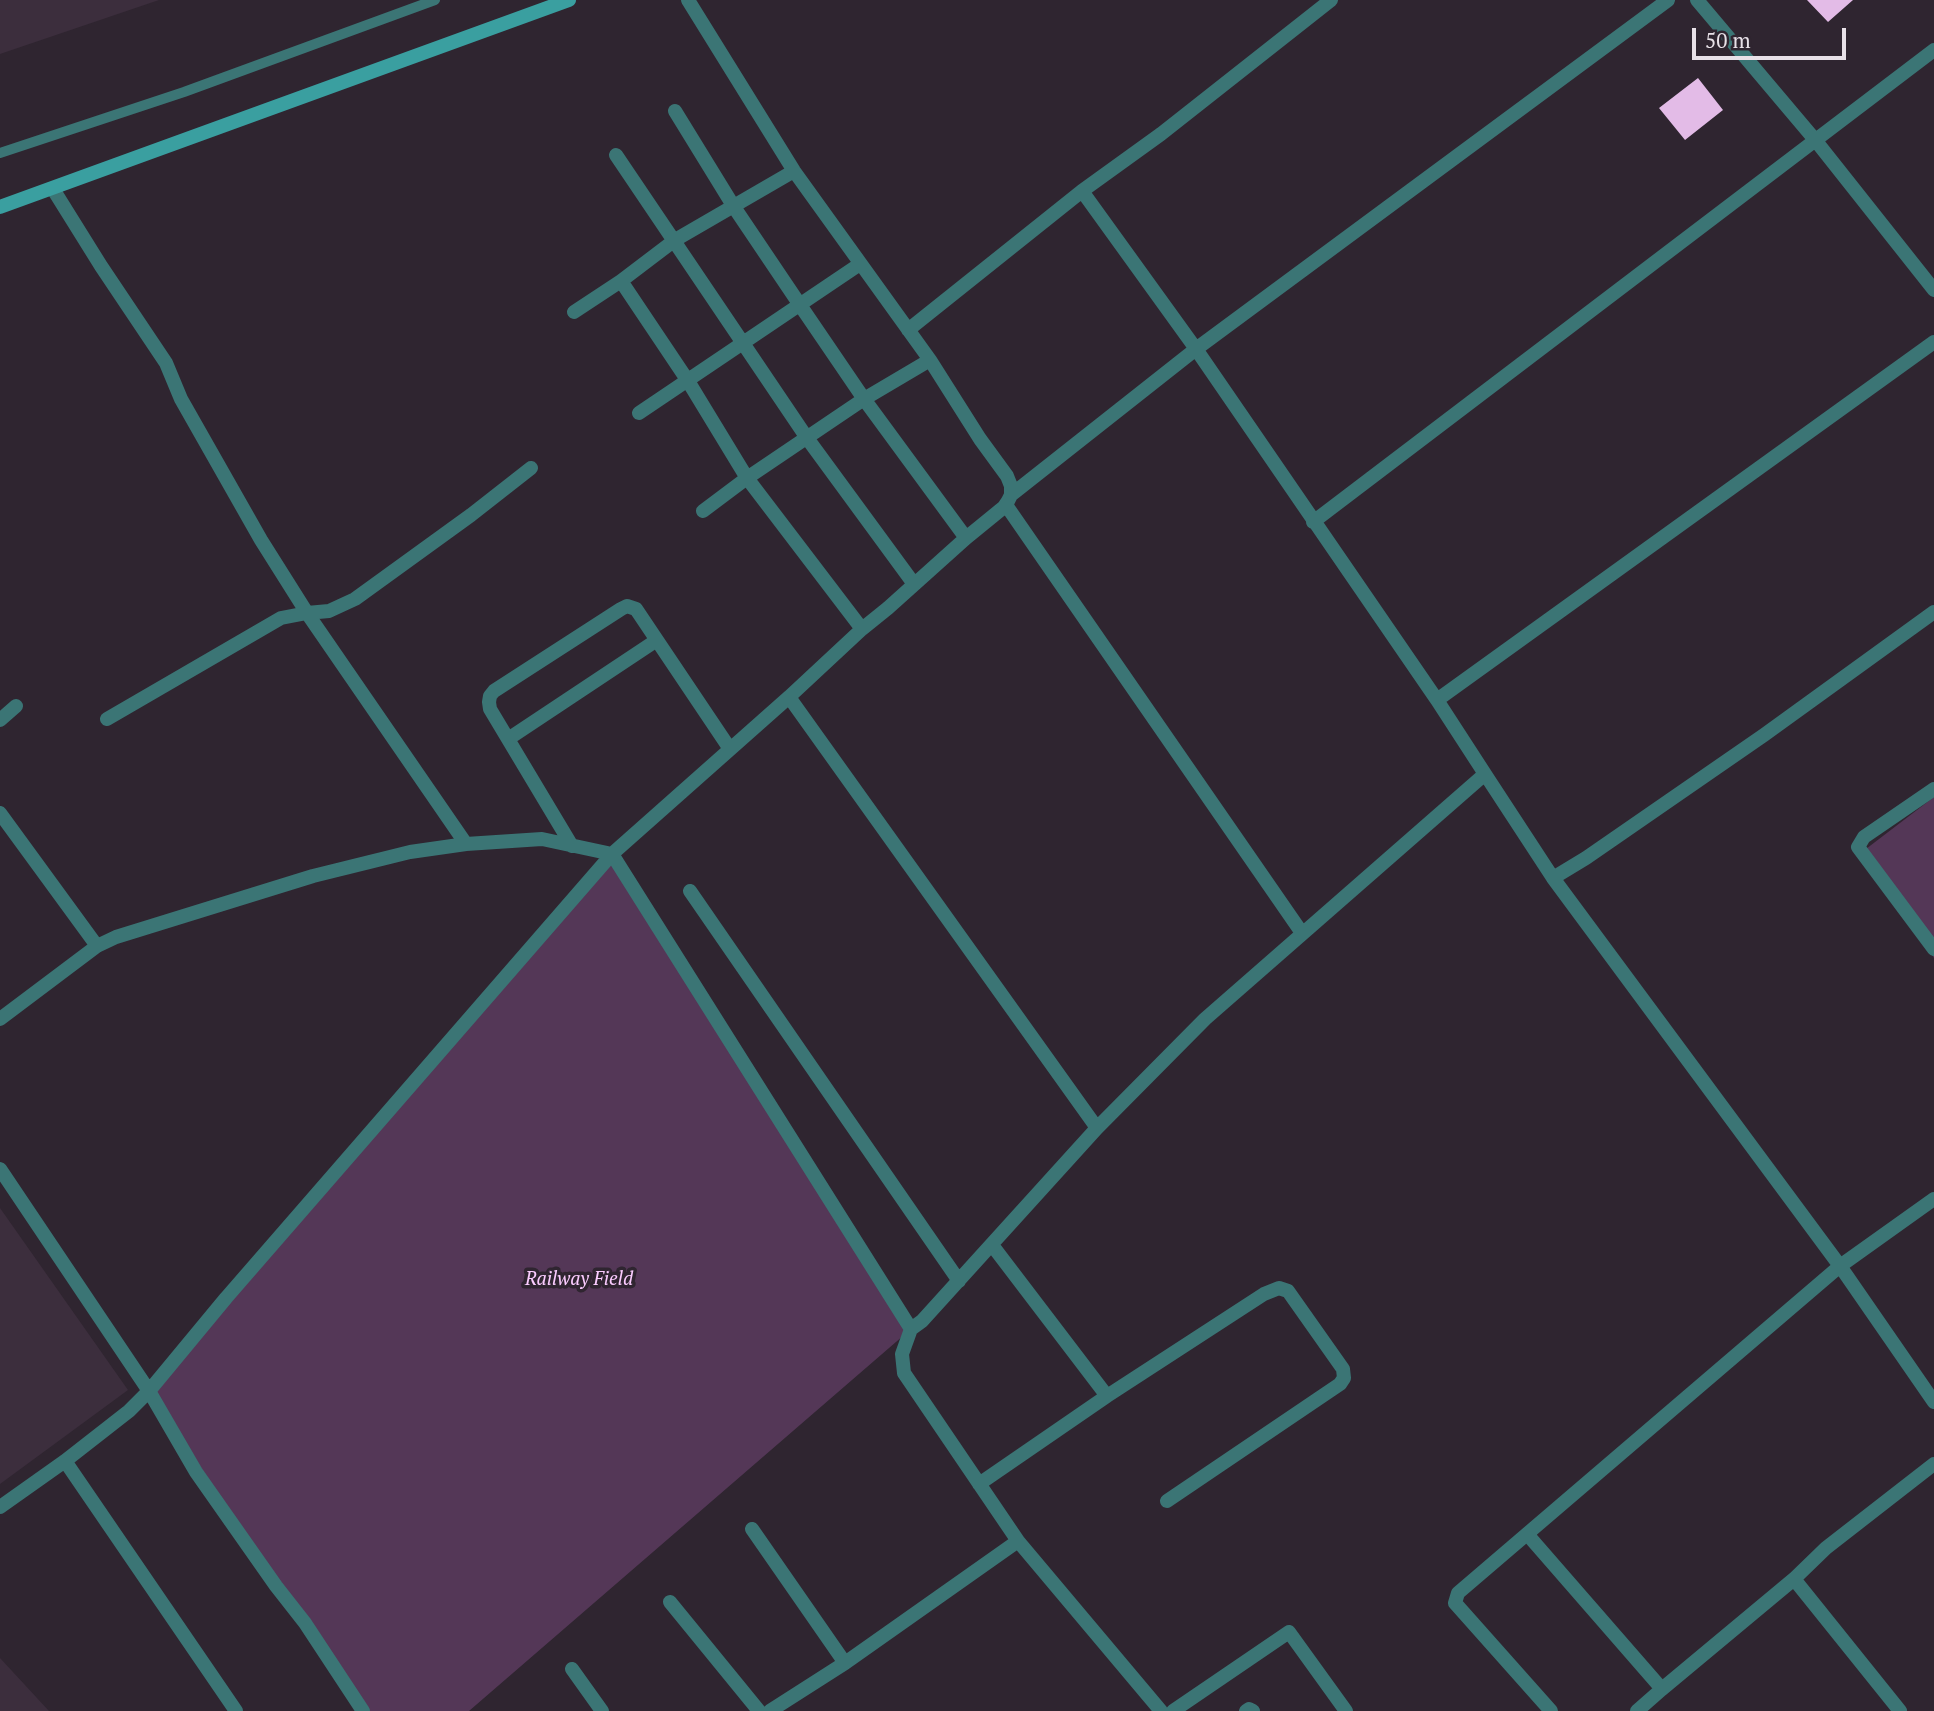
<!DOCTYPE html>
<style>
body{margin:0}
#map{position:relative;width:1934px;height:1711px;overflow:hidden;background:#2f2530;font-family:"PT Serif",serif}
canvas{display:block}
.scale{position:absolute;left:1692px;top:28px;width:154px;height:32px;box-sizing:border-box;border:4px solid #e8e1e8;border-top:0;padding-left:9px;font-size:21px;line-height:24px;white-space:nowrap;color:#e8e1e8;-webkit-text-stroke:5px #2f2530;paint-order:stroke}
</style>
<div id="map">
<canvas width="1934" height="1711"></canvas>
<div class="scale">50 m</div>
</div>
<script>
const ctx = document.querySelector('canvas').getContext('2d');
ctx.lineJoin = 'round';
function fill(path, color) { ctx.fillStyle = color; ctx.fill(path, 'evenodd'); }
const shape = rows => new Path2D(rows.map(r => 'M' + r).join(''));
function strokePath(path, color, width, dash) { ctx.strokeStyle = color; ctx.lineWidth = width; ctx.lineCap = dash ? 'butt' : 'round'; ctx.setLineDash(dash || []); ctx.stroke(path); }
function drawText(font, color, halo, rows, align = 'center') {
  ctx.font = font + ' "PT Serif",serif'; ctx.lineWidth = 7; ctx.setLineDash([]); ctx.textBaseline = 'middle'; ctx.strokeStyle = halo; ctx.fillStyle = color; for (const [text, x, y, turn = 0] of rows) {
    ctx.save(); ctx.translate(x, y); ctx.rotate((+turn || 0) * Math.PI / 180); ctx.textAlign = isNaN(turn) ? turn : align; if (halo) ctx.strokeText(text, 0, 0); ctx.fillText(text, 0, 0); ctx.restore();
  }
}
const built = shape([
 [0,0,159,0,0,54],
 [0,1208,128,1390,0,1484],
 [0,1658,49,1711,0,1711]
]);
const green = shape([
 [1934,797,1934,958,1862,852],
 [612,854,911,1329,469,1711,365,1711,149,1391]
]);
const building = shape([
 [1807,0,1853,0,1828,22],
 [1698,78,1723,110,1685,140,1659,108]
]);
const lane = shape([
 [0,153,184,92,435,0]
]);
const street = shape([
 [1697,0,1816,141,1934,290],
 [675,111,734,207,800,305,864,399,966,538],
 [616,155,807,438,914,584],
 [53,189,101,266,166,363,181,399,261,540,307,613,466,844],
 [1082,191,1196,349,1668,0],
 [621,281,688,381,747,478,862,629],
 [574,312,621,281,675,240,794,171],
 [908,330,1082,191,1161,134,1331,0],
 [639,413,860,264],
 [1006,505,1302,933],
 [703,511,747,478,864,399,930,360],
 [1313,522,1934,50],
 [789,697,1097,1128],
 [1437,700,1934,342],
 [107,719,281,618,307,613,329,611,355,599,471,515,531,468],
 [0,720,16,706],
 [508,739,657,640],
 [1485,774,1553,878,1840,1266,1934,1402],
 [1934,789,1864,837,1858,847,1934,949],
 [0,813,97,946],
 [572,846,490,709,489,702,490,696,494,691,621,609,627,606,636,609,730,749],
 [1553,878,1586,858,1764,735,1934,612],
 [690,891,959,1281],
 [0,1019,97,946,116,937,313,876,410,852,466,844,542,839,612,854,911,1329],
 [0,1169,149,1391,196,1472,276,1586,305,1623,363,1711],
 [992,1245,1107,1396],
 [65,1461,236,1711],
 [979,1484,1107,1396,1264,1294,1279,1288,1288,1291,1343,1369,1344,1378,1340,1384,1167,1501],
 [0,1507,65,1461,129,1411,149,1391,226,1298,612,854,789,697,862,629,888,608,966,538,1004,507,1008,501,1011,495,1011,486,1007,476,980,439,930,360,794,171,688,0],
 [752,1529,845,1663],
 [1527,1534,1662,1689,1637,1711],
 [1018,1541,1161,1711],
 [1794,1579,1900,1711],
 [670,1602,759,1711],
 [572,1669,602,1711],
 [1662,1689,1794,1579,1826,1548,1934,1464],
 [770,1711,845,1663,1018,1541,904,1373,902,1354,911,1329,922,1321,1097,1128,1205,1019,1485,774,1437,700,1196,349,1011,495],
 [1173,1711,1289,1632,1346,1711],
 [1246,1711,1249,1709,1253,1711],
 [1551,1711,1455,1603,1458,1593,1840,1266,1934,1199]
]);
const secondary = shape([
 [0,207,569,0]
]);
const parkNames = [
 ["Railway Field",579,1280]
];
fill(built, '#3c2e3d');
fill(green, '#543757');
fill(building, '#e3bbe7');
strokePath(lane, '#3b7575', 10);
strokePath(street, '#3b7575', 14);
strokePath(secondary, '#3a9fa0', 14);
drawText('italic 19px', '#fbccff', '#2f2530', parkNames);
</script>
